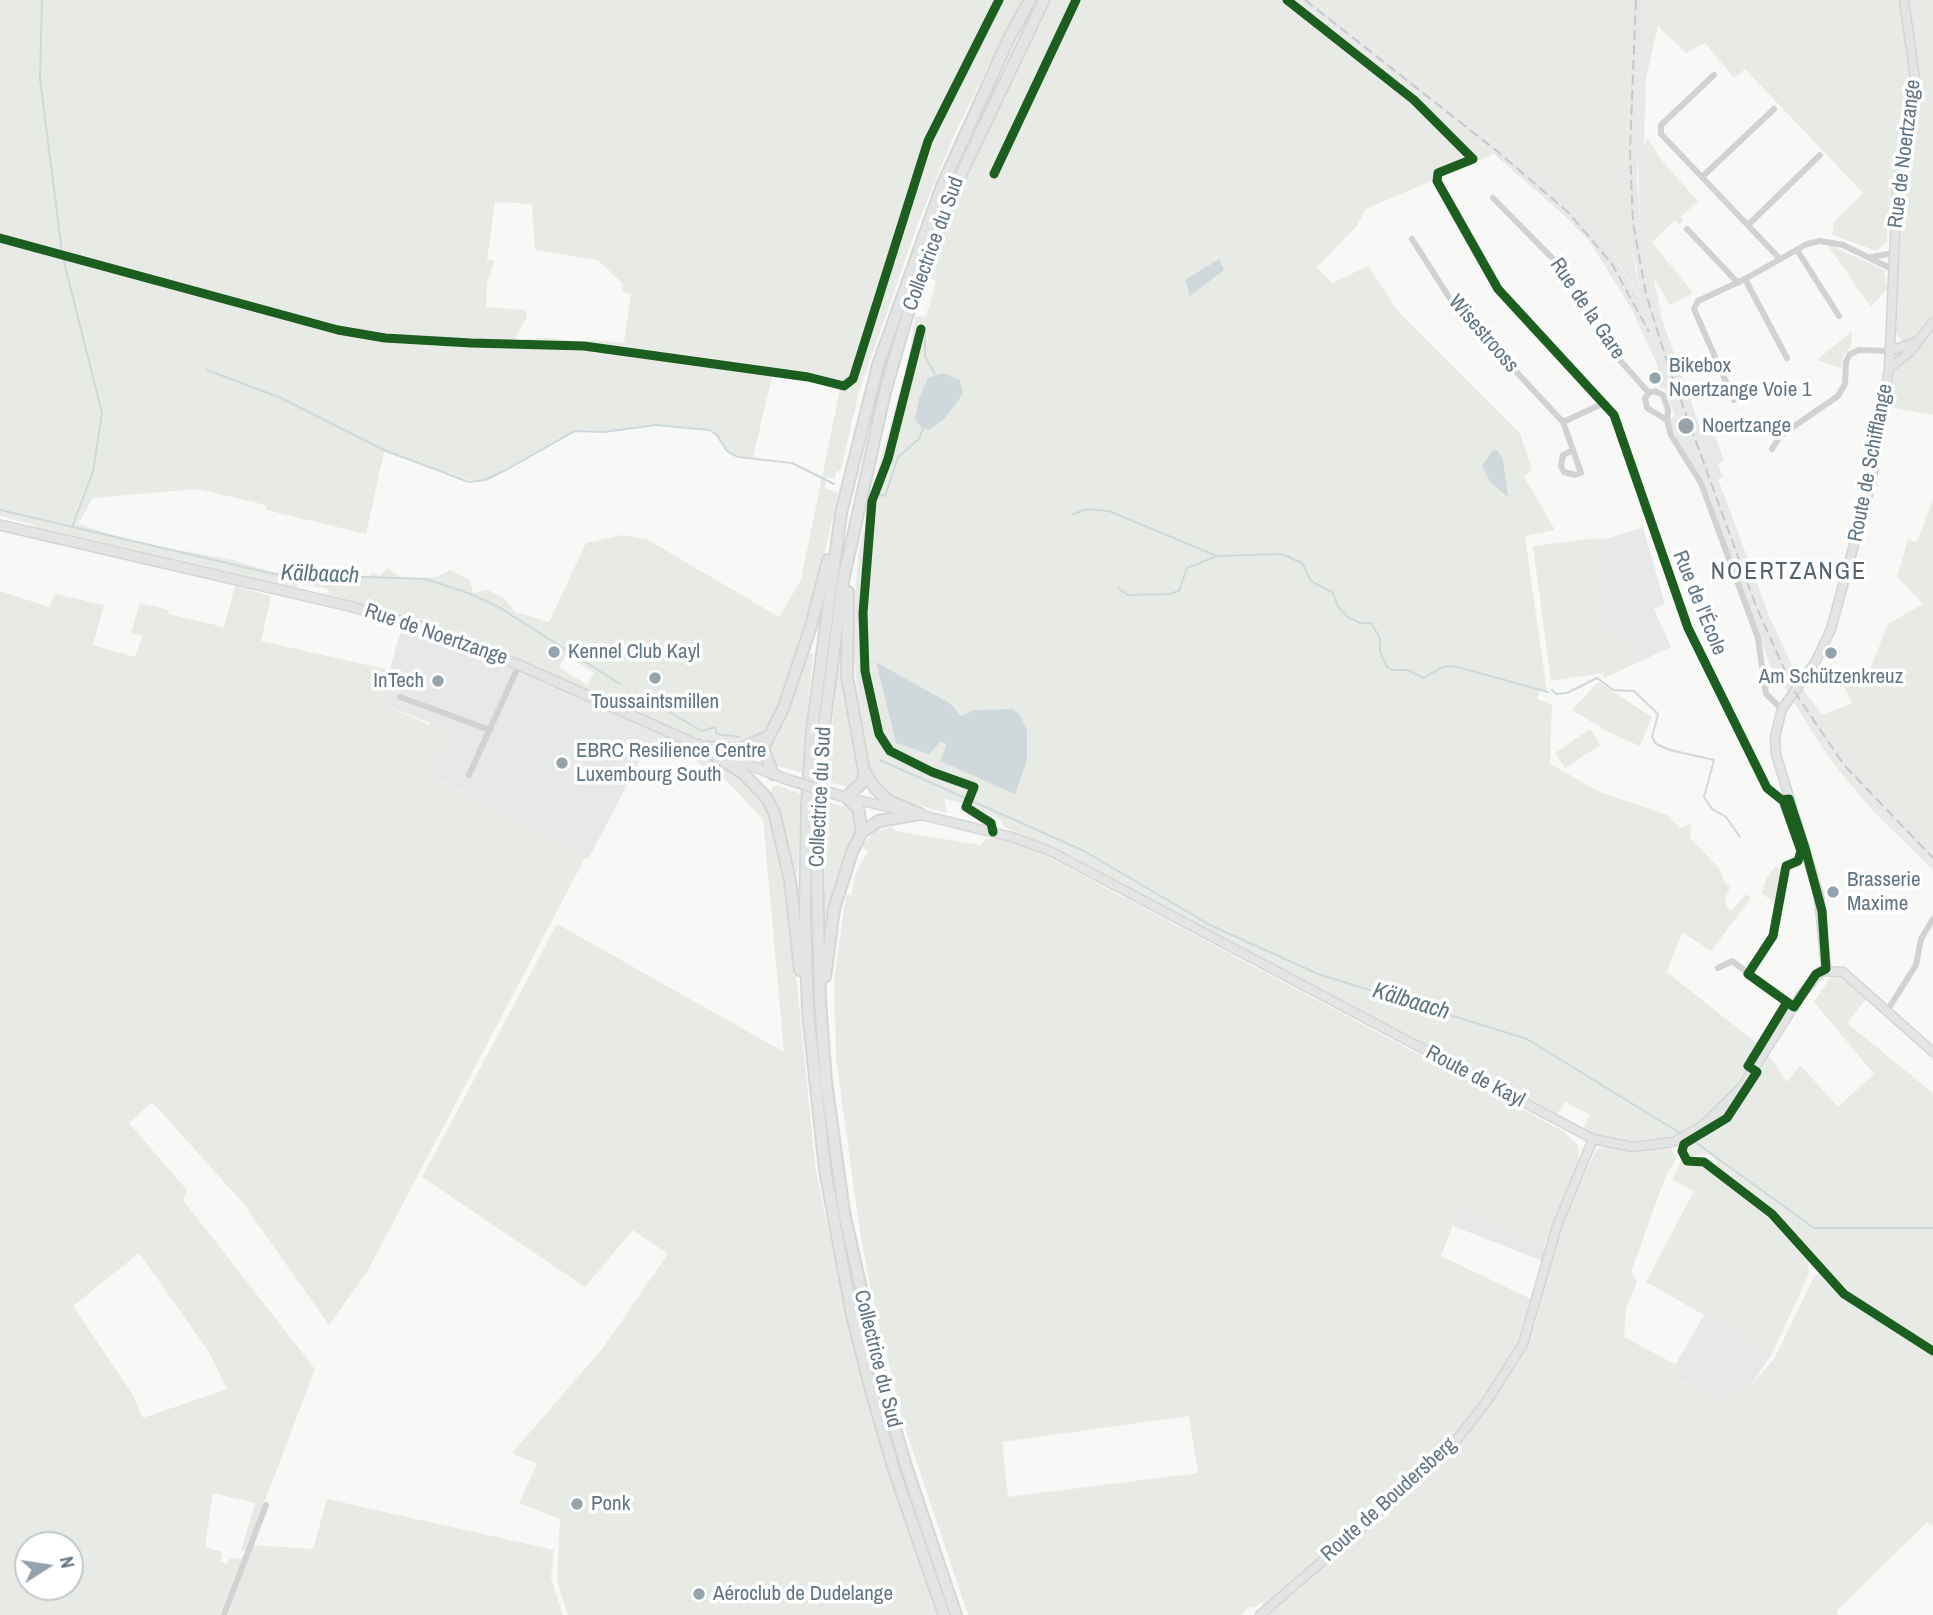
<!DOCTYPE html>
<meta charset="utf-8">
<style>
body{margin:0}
#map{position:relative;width:1933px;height:1615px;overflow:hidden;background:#f8f8f7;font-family:"Archivo Narrow",sans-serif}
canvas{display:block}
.north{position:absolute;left:14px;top:1531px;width:70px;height:70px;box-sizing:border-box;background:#fff;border:2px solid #c0c8cd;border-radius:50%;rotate:78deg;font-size:19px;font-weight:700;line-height:28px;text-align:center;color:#627583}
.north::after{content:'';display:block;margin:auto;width:24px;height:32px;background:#96a3ac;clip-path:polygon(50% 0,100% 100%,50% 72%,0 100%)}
</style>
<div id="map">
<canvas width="1933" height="1615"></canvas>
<div class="north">N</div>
</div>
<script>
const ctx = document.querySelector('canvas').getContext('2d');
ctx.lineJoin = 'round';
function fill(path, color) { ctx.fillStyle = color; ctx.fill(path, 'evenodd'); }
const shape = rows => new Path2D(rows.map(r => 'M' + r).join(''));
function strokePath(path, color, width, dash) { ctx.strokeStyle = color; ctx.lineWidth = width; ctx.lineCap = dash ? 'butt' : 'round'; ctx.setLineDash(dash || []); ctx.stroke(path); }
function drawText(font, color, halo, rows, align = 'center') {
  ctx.font = font + ' "Archivo Narrow",sans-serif'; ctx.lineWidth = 7; ctx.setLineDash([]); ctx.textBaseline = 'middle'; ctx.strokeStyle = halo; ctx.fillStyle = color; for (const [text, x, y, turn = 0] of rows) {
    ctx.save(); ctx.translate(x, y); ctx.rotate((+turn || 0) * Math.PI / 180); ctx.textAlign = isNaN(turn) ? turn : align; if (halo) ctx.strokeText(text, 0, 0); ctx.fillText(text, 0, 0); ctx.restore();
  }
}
const built = shape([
 [1299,0,1310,0,1498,147,1554,186,1593,224,1642,301,1628,217,1626,178,1632,0,1643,0,1637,177,1640,222,1651,288,1701,430,1705,429,1709,436,1714,433,1724,461,1718,464,1723,477,1718,479,1770,618,1803,689,1802,692,1840,749,1861,775,1933,847,1933,863,1877,808,1819,738,1817,739,1769,663,1704,482,1677,440,1669,419,1675,416,1665,389,1660,387,1657,364,1631,308,1590,242,1565,216,1494,154],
 [1643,527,1665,604,1654,609,1671,647,1637,663,1629,645,1612,642,1598,538,1606,539],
 [402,627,495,663,505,672,523,680,541,683,678,741,668,761,645,750,589,858,585,858,428,773,430,723,380,703],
 [1459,1209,1549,1249,1545,1262,1453,1226],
 [1704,1315,1772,1354,1750,1386,1720,1403,1674,1378,1680,1368,1675,1365]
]);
const green = shape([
 [0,0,997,0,988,16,986,16,985,29,928,141,874,324,930,141,1002,0,1022,0,955,133,918,223,858,395,841,470,836,472,835,479,827,477,825,488,838,493,822,565,777,712,762,733,736,745,723,746,659,725,655,731,541,683,523,680,505,672,495,663,402,627,404,621,426,628,428,621,327,594,328,589,298,583,296,590,35,530,35,525,0,516],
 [495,202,532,204,535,250,598,260,623,284,622,291,631,294,624,343,592,340,584,343,553,338,525,339,525,345,505,344,515,339,527,317,525,310,486,307,487,282,494,263,493,260,487,260],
 [772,376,807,380,840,389,801,580,779,617,648,540,623,535,586,543,549,622,515,612,505,599,488,590,473,593,470,580,450,570,436,577,420,578,397,576,388,568,380,576,373,573,365,577,331,576,327,569,319,575,289,572,284,567,277,573,233,560,136,542,78,524,93,498,197,489,266,505,266,510,366,534,384,452,477,482,504,471,575,431,585,429,604,432,656,425,709,430,716,434,727,451,738,457,753,458],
 [566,654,594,673,587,685,559,667],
 [1052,0,1299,0,1494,154,1366,209,1356,227,1317,267,1332,283,1368,266,1397,310,1520,433,1532,470,1524,477,1555,530,1525,536,1547,693,1540,690,1537,699,1552,705,1550,764,1600,792,1667,815,1680,828,1689,824,1692,827,1690,838,1720,869,1724,881,1730,887,1725,899,1727,907,1731,911,1746,894,1751,898,1711,951,1682,932,1667,972,1760,1046,1732,1095,1694,1129,1692,1127,1674,1138,1658,1141,1629,1144,1602,1139,1582,1130,1590,1115,1565,1102,1557,1114,1053,847,1004,827,1001,820,967,804,944,799,947,813,893,798,871,772,860,714,852,641,858,556,870,496,906,370,916,316,926,317,936,282,928,276,966,179],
 [1310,0,1632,0,1626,178,1635,267,1643,301,1593,224,1554,186,1498,147],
 [1643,0,1933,0,1933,415,1890,407,1894,373,1912,355,1918,342,1902,341,1896,333,1901,221,1895,225,1888,217,1887,242,1877,251,1832,235,1834,222,1863,193,1745,69,1734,78,1705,43,1686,53,1658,26,1646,78,1644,144,1648,139,1663,162,1698,201,1681,217,1683,220,1679,225,1675,220,1652,242,1693,293,1670,305,1653,276,1662,317,1651,288,1640,222,1637,130],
 [1827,244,1884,270,1887,289,1871,307],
 [1852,331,1851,347,1843,356,1841,368,1817,360],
 [1933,499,1933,847,1861,775,1840,749,1801,691,1803,689,1822,715,1852,703,1844,686,1869,672,1888,624,1923,604,1897,577,1908,540,1917,542],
 [1598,538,1612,641,1630,635,1633,643,1629,646,1637,663,1604,678,1603,673,1551,681,1533,546],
 [235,586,271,596,261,641,389,670,380,703,450,734,429,774,585,858,367,1272,329,1325,243,1203,152,1102,129,1123,187,1190,183,1200,315,1369,246,1551,241,1551,255,1503,213,1493,205,1547,222,1552,220,1562,227,1564,230,1558,244,1559,226,1615,0,1615,0,591,49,607,55,594,104,605,93,645,135,657,142,636,131,633,140,603,169,610,168,614,224,627],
 [139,1253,209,1352,227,1389,143,1418,133,1395,73,1306],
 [28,1545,70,1545,70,1587,28,1587],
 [839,652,843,653,861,772,857,784,846,787,827,781],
 [806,653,813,654,802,773,772,764,769,745],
 [1598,682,1652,717,1640,746,1608,732,1572,710],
 [1590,729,1600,745,1565,768,1555,753],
 [1819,737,1877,808,1933,863,1933,870,1873,811,1836,767,1817,739],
 [678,741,737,773,759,794,773,822,788,896,816,1172,866,1397,936,1615,568,1615,557,1581,560,1519,519,1503,537,1464,512,1453,602,1349,668,1254,633,1230,585,1287,422,1177,557,924,784,1052,763,820,727,781,675,748],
 [777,785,801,794,798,873,793,873,785,834,770,795,772,788],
 [826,802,851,808,856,812,859,825,828,925,823,926],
 [892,827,896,831,981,845,985,839,1003,838,1050,858,1563,1131,1578,1145,1579,1163,1544,1247,1459,1209,1441,1256,1531,1299,1532,1304,1521,1338,1497,1380,1449,1442,1392,1496,1389,1494,1382,1499,1384,1505,1363,1522,1360,1519,1356,1526,1345,1531,1346,1534,1264,1604,1261,1602,1254,1608,1250,1606,1241,1615,968,1615,903,1422,873,1300,860,1233,836,1058,834,980,846,895,851,895,856,872,868,852,862,846,874,832],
 [1189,1416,1198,1473,1008,1497,1002,1442],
 [1775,867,1782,868,1775,904,1762,893,1766,879],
 [1833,974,1842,977,1866,999,1847,1023,1933,1093,1933,1526,1927,1522,1837,1611,1838,1615,1267,1615,1376,1521,1383,1520,1389,1515,1388,1511,1457,1444,1489,1404,1526,1345,1536,1322,1558,1233,1596,1150,1602,1147,1645,1151,1667,1147,1671,1148,1676,1158,1665,1178,1631,1272,1637,1282,1626,1309,1624,1337,1680,1367,1674,1378,1680,1382,1720,1403,1750,1386,1774,1359,1814,1277,1819,1272,1849,1300,1882,1320,1886,1317,1855,1299,1832,1280,1798,1235,1795,1241,1808,1259,1809,1274,1772,1354,1646,1282,1694,1191,1672,1180,1681,1162,1712,1169,1718,1162,1708,1154,1687,1157,1685,1146,1726,1120,1759,1074,1768,1055,1787,1082,1800,1065,1838,1107,1874,1074,1814,1002],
 [327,1499,554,1550,551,1578,563,1615,228,1615,253,1545,313,1549]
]);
const water = shape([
 [1219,259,1224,270,1190,296,1185,280],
 [943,373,960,380,963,394,945,418,929,430,920,426,915,419,919,398,928,378],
 [1497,450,1503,459,1508,497,1490,482,1482,466,1492,451],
 [876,662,951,704,961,716,974,710,1013,709,1019,714,1027,730,1027,760,1015,794,940,761,947,744,940,742,929,754,896,743]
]);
const stream = shape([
 [42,0,40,79,62,252],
 [63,258,102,413,93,472,72,527],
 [925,331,925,356,935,374],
 [207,370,281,398,384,450,469,482,485,480,504,471,575,431,604,432,656,425,709,430,716,434,727,451,738,457,792,463,834,484],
 [876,494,885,496,898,457,919,439,923,428],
 [0,510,274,574,426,579,468,593,497,606,620,684],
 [1073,514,1088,509,1109,511,1217,556,1282,554,1302,563,1311,581,1333,593,1338,607,1348,617,1360,623,1371,623,1380,638,1380,652,1387,667,1393,670,1408,670,1423,678,1443,667,1454,666,1548,692],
 [1118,588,1128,595,1169,594,1179,591,1187,568,1215,557],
 [1552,690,1556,694,1567,693,1597,678,1613,690,1634,691,1658,714,1652,737,1656,744,1670,750,1714,760,1704,797,1712,809,1726,817,1740,837],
 [667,711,702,731,715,727,717,734,739,737],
 [880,760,1084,851,1210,925,1318,974,1527,1039,1680,1133],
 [1688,1137,1814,1228,1933,1228]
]);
const street = shape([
 [1714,75,1661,125,1661,134,1780,259],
 [1702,177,1774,109],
 [1493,198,1561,267,1609,348,1649,393],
 [1748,225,1820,155],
 [1687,229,1738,283],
 [1412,239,1454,305,1563,422,1573,450,1581,473,1575,475,1564,472,1561,466,1563,455,1573,450],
 [1797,250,1839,316],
 [1871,257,1894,253],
 [1745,279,1787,358],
 [1734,400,1694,309,1698,301,1745,279,1807,244,1820,241,1843,245,1894,270],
 [1667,420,1647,408,1645,398,1649,393,1655,391,1663,395,1668,409,1667,420,1671,435,1701,483,1758,638,1766,694,1782,709],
 [1563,422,1602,404,1614,415,1688,628,1767,788,1782,800,1789,799],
 [1772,449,1780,436,1838,396,1845,384,1846,362,1850,354,1859,350,1890,351],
 [400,697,490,730],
 [469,775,519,665],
 [1718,968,1732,961,1794,1007],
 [1748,974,1773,936,1786,866,1807,857],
 [1887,1011,1916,965,1921,939,1933,919],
 [224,1615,266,1505]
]);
const secondary = shape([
 [1890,351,1918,341],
 [1889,369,1911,351,1933,322],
 [849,798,901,810],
 [917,814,1012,837,1050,851,1593,1139,1633,1147,1673,1142,1702,1126,1739,1090],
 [1826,969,1819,896,1776,754,1775,737,1782,709,1815,663,1831,629,1871,483,1889,369,1897,191,1916,85,1904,0],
 [1699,1131,1724,1115,1801,995,1821,971,1843,972,1933,1052],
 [1260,1615,1422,1475,1455,1442,1487,1401,1523,1344,1557,1226,1593,1139]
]);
const primary = shape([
 [0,525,349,606,426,628,519,665,698,745,786,779]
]);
const highway = shape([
 [698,745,743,773,766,797,774,812,790,880,800,970],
 [707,747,738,750,767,737],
 [864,771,875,788,889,801,920,814],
 [773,774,763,748,783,709,811,626,828,560],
 [862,832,879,821,919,814],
 [825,977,834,909,852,852,862,832,858,808,846,797,863,782,864,771,847,676,848,592],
 [944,1615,894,1470,872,1394,852,1315,825,1170,808,1012,805,917,807,804,812,730,841,513,878,365,942,186,1010,36,1030,0],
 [956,1615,906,1466,883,1388,844,1212,826,1082,820,1001,817,872,819,803,824,726,843,581,885,392,906,319,954,189,1044,0]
]);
const rail = shape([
 [1305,0,1498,152,1569,213,1612,264,1649,332],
 [1636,0,1630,149,1633,223,1646,294,1668,365,1756,606,1794,691,1844,765,1933,858]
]);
const primaryBridge = shape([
 [786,779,841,796]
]);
const cycleway = shape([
 [1287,0,1414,100,1473,159,1438,173,1437,181,1498,289,1614,415,1688,628,1767,788,1782,800,1789,799,1805,848,1822,911,1826,969,1816,974,1794,1007,1748,974,1773,936,1786,866,1798,861,1801,851,1783,800],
 [994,174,1076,0],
 [0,238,338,330,385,338,471,343,584,346,808,377,844,386,853,379,928,141,999,0],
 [921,329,888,459,872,501,863,613,865,671,879,734,890,751,932,772,974,787,966,807,991,823,993,832],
 [1787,1002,1748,1066,1757,1072,1727,1118,1684,1144,1682,1151,1687,1161,1704,1162,1772,1214,1844,1294,1933,1351]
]);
const markers = [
 [1655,378,7,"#96a3ac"],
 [1686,426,9,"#96a3ac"],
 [554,652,7,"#96a3ac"],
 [1831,653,7,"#96a3ac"],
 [655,678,7,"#96a3ac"],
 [438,681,7,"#96a3ac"],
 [562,763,7,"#96a3ac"],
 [1833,892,7,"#96a3ac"],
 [577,1504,7,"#96a3ac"],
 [699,1594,7,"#96a3ac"]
];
const streetNames = [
 ["Rue de Noertzange",1905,154,-83],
 ["Collectrice du Sud",934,244,-70],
 ["Rue de la Gare",1587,309,56],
 ["Wisestrooss",1483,334,49],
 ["Route de Schifflange",1871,463,-79],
 ["Rue de l'École",1699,603,68],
 ["Rue de Noertzange",436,635,19],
 ["Collectrice du Sud",821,797,-87],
 ["Route de Kayl",1475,1077,28],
 ["Collectrice du Sud",877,1359,76],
 ["Route de Boudersberg",1389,1500,-42]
];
const poiNames = [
 ["Bikebox",1669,366],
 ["Noertzange Voie 1",1669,390],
 ["Noertzange",1702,426],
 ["Kennel Club Kayl",568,652],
 ["Am Schützenkreuz",1831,677,"center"],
 ["InTech",424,681,"right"],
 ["Toussaintsmillen",655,702,"center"],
 ["EBRC Resilience Centre",576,751],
 ["Luxembourg South",576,775],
 ["Brasserie",1847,880],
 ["Maxime",1847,904],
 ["Ponk",591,1504],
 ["Aéroclub de Dudelange",713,1594]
];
const waterNames = [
 ["Kälbaach",320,575,2],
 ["Kälbaach",1411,1002,17]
];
const quarterNames = [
 ["NOERTZANGE",1789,573]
];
fill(built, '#e7e9e9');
fill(green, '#e8ebe5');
fill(water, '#cfd8db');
strokePath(stream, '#cfd8db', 2);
strokePath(secondary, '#d4d6d6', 11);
strokePath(primary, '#d3d5d6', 12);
strokePath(highway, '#d5d6d6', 14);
strokePath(street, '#d1d3d3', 6);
strokePath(secondary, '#e3e4e4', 8);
strokePath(primary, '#e3e4e4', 9);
strokePath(highway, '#e3e4e4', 10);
strokePath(rail, '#c6c8c9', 2, [10, 5]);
strokePath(primaryBridge, '#d3d5d6', 12, []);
strokePath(primaryBridge, '#e3e4e4', 9);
strokePath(cycleway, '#1b5e20', 9);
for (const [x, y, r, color] of markers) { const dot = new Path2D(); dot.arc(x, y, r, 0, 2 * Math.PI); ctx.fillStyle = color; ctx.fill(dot); strokePath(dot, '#fff', 2.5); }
drawText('21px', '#627583', '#fff', streetNames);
drawText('21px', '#627583', '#fff', poiNames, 'left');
drawText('italic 23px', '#5d757d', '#fff', waterNames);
ctx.letterSpacing = '2px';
drawText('24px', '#54636d', '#fff', quarterNames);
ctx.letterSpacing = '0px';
</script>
